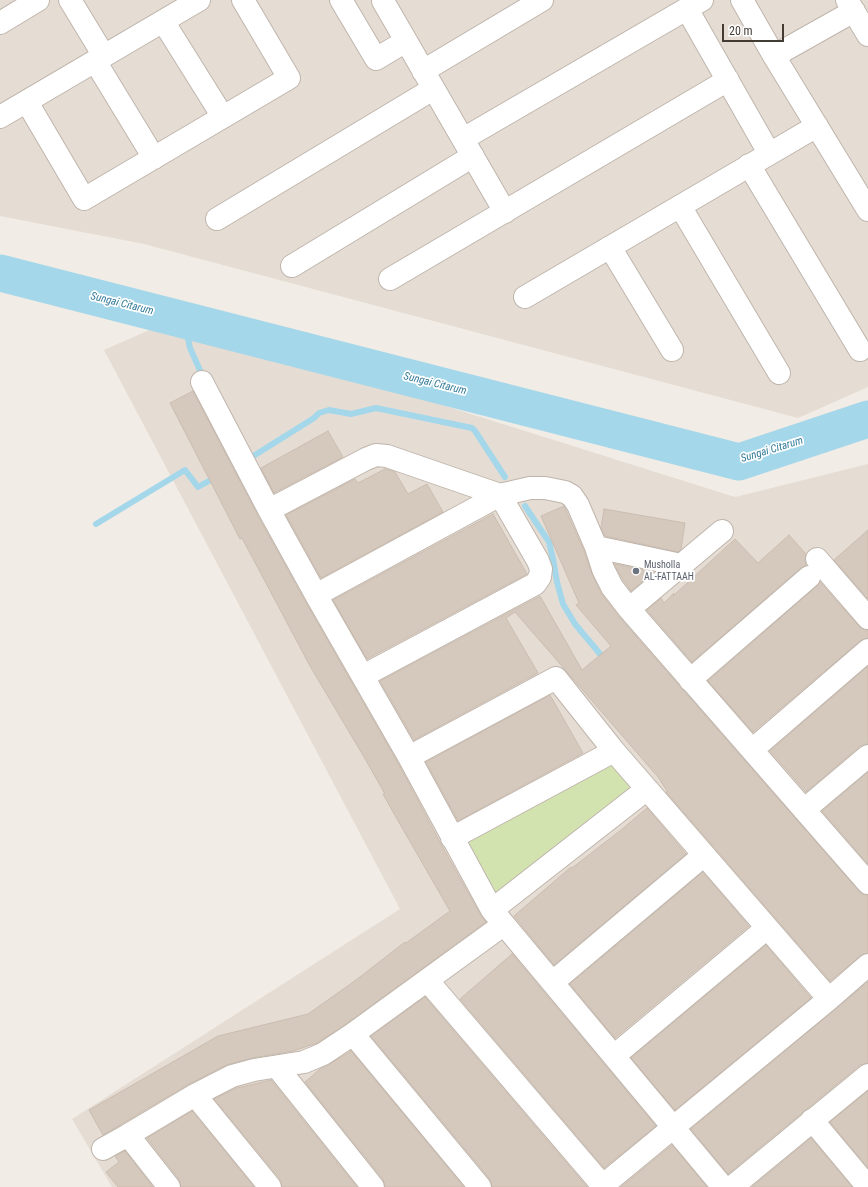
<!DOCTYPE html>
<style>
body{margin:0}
#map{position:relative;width:868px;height:1187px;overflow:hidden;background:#f1ece5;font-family:"Roboto Condensed",sans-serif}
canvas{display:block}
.scale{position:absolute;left:722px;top:24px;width:62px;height:18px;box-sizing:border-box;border:2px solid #433c35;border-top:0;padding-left:5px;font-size:12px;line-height:14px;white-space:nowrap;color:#433c35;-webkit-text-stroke:3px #fff;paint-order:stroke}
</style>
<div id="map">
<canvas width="868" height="1187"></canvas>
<div class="scale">20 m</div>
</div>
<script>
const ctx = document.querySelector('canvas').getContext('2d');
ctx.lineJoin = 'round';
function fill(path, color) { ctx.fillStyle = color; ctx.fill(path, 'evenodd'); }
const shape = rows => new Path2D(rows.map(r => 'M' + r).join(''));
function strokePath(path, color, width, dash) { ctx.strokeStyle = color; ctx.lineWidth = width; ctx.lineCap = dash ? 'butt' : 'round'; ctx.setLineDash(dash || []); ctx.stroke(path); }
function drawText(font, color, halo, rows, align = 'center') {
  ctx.font = font + ' "Roboto Condensed",sans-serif'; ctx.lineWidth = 3.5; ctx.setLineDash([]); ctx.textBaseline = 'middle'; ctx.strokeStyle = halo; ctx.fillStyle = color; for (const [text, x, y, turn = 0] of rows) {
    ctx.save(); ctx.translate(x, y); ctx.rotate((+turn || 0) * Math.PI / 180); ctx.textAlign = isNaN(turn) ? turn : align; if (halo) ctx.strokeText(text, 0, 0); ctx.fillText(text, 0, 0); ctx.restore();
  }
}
const residential = shape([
 [0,0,868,0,868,387,798,418,144,244,0,216],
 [172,320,735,497,868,464,868,1187,112,1187,72,1119,400,909,104,350]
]);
const green = shape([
 [614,751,647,789,492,910,452,838]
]);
const stream = shape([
 [184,320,190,348,203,377],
 [247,460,314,418,319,413,329,410,351,414,376,408,472,428,475,431,505,477],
 [525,506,549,542,553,559,557,582,563,604,575,624,605,660],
 [96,524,185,470,198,487,216,477]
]);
const river = shape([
 [0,273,739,462,868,419]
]);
const building = shape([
 [193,391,258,516,305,601,398,763,441,844,481,916,486,922,346,1024,317,1043,293,1051,252,1058,226,1065,189,1084,103,1135,89,1110,218,1036,308,1014,356,980,405,942,406,943,450,911,393,812,383,794,385,794,364,757,310,666,242,538,240,539,221,502,170,403,193,391],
 [328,431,343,457,274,493,261,468,328,431],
 [385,469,395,472,408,494,427,484,443,512,321,578,286,515,355,479,358,483,385,469],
 [564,506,584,551,592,574,601,593,619,617,859,891,864,895,868,895,868,953,860,956,830,981,666,792,667,791,658,777,515,612,506,618,538,673,414,740,380,681,540,596,582,670,611,646,576,605,579,603,541,516,564,506],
 [604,509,685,523,681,549,678,552,605,536,601,528,604,509],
 [493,514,527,574,367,659,333,600,493,514],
 [868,530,868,599,834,560,868,530],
 [789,535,806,554,805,561,806,565,801,568,692,662,647,610,661,598,664,603,674,593,673,596,735,539,758,563,789,535],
 [614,564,646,570,649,576,631,591,623,580,614,564],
 [820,582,859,626,864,630,868,630,868,638,860,641,753,732,708,681,817,586,820,582],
 [868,666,868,744,860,746,806,792,770,751,868,666],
 [550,695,583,753,458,821,426,762,550,695],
 [868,772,868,864,822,811,868,772],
 [647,808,686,854,554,965,514,916,571,867,572,868,621,830,647,808],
 [703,872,749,926,615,1038,570,984,703,872],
 [766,945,811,998,675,1110,631,1058,766,945],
 [512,954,656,1126,604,1168,460,999,512,954],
 [868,982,868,1063,860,1065,728,1174,691,1129,868,982],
 [425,997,587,1187,492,1187,490,1179,371,1036,425,997],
 [351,1051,464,1187,385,1187,383,1179,305,1082,320,1069,330,1064,351,1051],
 [271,1080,357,1187,282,1187,280,1179,214,1099,237,1088,271,1080],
 [868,1091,868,1168,830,1122,868,1091],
 [192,1111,254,1187,181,1187,179,1179,147,1138,192,1111],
 [811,1138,852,1187,752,1187,811,1138],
 [672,1145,707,1187,621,1187,672,1145],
 [125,1151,153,1187,118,1187,106,1172,119,1162,115,1156,125,1151]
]);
const minor = shape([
 [70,0,104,56],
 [341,0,376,59,406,41],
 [742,0,774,56],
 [847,0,868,35],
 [383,1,505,212],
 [687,9,769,153],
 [854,11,774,56,868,210],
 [163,21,223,117],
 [0,23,38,0],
 [95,61,154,158],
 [423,71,542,0],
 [27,102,84,199,289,78,243,0],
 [0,117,199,0],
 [463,139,702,0],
 [749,165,860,350],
 [680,206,779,373],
 [217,219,433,89],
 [610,247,672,350],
 [292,266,473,156],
 [390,279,728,80],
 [525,297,817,126],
 [202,382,269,510,316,595],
 [269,510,366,459,376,455,387,456,500,495,538,561,541,569,540,577,535,584,363,676],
 [596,547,681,565],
 [817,559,868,618],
 [629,609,722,531],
 [690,680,809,577],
 [752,750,868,650],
 [409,757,556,678,614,751,829,999],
 [804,810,868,756],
 [452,838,614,751],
 [492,910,647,789],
 [427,980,603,1186],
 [553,982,704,855],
 [614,1056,767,928],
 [277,1067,373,1187],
 [195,1095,270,1187],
 [812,1120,868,1187],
 [103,1149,128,1135],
 [169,1187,128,1135,195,1095,232,1076,254,1070,304,1062,323,1054,353,1034],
 [480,1187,353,1034,503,925],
 [601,1187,829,999,868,965],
 [723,1187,492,910,409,757,316,595,500,495,530,488,545,488,565,492,572,496,578,505,596,547,603,569,612,587,629,609,868,883],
 [732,1187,868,1075]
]);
const markers = [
 [636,571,4,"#6b7280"]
];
const worshipNames = [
 ["Musholla",644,565],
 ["AL-FATTAAH",644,577]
];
const waterNames = [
 ["Sungai Citarum",122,304,14],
 ["Sungai Citarum",435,384,14],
 ["Sungai Citarum",772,450,-17]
];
fill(residential, '#e5ddd4');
fill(green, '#d3e3b0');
strokePath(stream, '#a5d7ea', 6);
strokePath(river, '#a5d7ea', 37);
fill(building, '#d5c9be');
strokePath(building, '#ccbdaf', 1);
strokePath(minor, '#bfb5ac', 24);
strokePath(minor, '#fff', 22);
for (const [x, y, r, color] of markers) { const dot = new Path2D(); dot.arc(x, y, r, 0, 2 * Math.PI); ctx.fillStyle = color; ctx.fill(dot); strokePath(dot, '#fff', 1.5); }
drawText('10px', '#5b616d', '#fff', worshipNames, 'left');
drawText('italic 11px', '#327a98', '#fff', waterNames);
</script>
